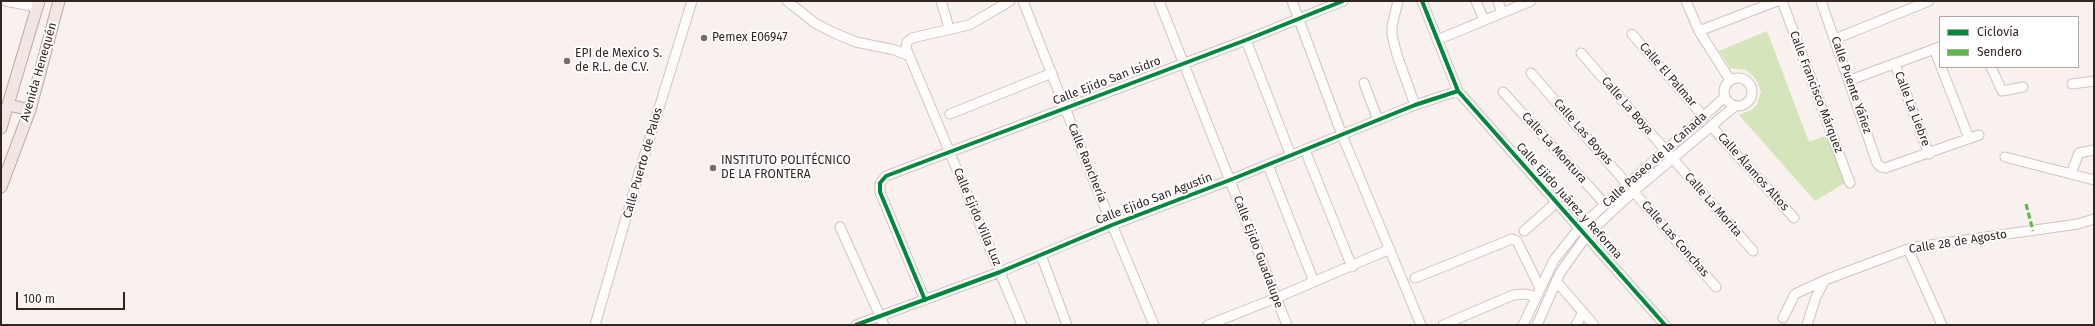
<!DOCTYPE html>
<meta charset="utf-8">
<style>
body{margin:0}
#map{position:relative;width:2095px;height:326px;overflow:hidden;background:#f9f1ed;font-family:"Fira Sans",sans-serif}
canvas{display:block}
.frame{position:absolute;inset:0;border:2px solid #33251f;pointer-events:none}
.legend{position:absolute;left:1939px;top:16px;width:140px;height:52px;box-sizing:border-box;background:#fff;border:1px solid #ada8a5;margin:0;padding:5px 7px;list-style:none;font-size:12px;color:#33251f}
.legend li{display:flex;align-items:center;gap:8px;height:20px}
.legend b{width:20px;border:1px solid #ada8a5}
.scale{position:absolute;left:16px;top:292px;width:109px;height:18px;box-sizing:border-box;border:2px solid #33251f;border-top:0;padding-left:5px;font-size:12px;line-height:14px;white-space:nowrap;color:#33251f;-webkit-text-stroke:3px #fff;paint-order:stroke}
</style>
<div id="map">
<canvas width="2095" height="326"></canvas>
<div class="frame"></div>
<ul class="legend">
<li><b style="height:5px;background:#00873e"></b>Ciclovía</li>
<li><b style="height:5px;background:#58b947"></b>Sendero</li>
</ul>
<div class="scale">100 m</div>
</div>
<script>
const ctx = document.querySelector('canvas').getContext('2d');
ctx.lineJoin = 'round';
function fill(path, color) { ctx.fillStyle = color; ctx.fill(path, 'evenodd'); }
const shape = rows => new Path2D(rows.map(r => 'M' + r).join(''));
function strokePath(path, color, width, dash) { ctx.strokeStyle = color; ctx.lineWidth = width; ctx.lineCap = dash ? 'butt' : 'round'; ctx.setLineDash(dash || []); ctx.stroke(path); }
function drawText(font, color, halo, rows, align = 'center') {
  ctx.font = font + ' "Fira Sans",sans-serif'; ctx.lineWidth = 4; ctx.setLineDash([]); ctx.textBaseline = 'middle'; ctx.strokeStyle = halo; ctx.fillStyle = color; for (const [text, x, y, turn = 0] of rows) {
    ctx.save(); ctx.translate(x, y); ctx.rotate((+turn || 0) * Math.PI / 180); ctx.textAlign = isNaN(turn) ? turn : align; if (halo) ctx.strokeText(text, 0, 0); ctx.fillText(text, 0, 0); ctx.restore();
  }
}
const green = shape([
 [1767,31,1809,142,1827,135,1845,183,1815,201,1739,115,1751,110,1757,105,1761,92,1758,83,1753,76,1746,70,1730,68,1719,51]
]);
const minor = shape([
 [5,1,37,7],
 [787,1,815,23,832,32,856,42,895,50,909,56],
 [941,1,949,28],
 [1010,1,969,25,912,38,907,42,906,48,1022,325],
 [1023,1,1093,179,1154,325],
 [1159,1,1287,325],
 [1292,1,1342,135,1421,325],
 [1398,1,1392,26,1392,35,1397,55,1415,105],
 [1422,1,1458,91,1665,325],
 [1476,1,1484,20],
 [1498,1,1502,13],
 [1686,1,1699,31,1730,80],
 [1782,1,1850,183],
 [1821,1,1877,163,1881,167,1885,168,1979,135],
 [1699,31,1777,1],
 [1632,34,1704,117],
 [1835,39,1929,1],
 [1246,40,1291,156],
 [1437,40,1531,1],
 [1934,49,1940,64],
 [1581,53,1753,251],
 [1895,64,1929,154],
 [1941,67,1969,138],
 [1991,67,2002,91,2023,87],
 [1531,73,1716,287],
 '1724 92a14 14 0 1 1 28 0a14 14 0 1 1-28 0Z',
 [1850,80,1940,47],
 [1364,83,1378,120],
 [2072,84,2094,81],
 [1503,92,1605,204],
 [950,114,1052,73],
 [1711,126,1794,218],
 [1305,150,1352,267],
 [2005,157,2094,180],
 [1268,165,1314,282],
 [2071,174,2079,153,2094,150],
 [840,227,884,325],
 [1524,231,1557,202],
 [1908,249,1942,325],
 [1041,255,1067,325],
 [1415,278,1512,239,1517,241,1540,288],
 [1556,281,1594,325],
 [925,300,880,192,880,183,886,176,1246,40,1343,1],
 [1783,318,1795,294,1825,280],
 [595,325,639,173,692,1],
 [856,325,1000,272,1112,225,1230,180,1415,105,1458,91],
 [1208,325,1276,298,1390,249],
 [1443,325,1513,295,1526,294,1536,297],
 [1523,325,1554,260,1580,227,1725,97],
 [1537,325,1560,273,1587,235,1634,191,1735,106],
 [1576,325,1583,312],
 [1807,325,1816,297,1825,280,1908,249,1922,246,2078,224,2094,219]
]);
const major = shape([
 [9,105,30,110],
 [1,128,39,1],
 [1,187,30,110,59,1]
]);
const quiet = shape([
 [2026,204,2033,231]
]);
const cycleway = shape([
 [1422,1,1458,91,1665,325],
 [925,300,880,192,880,183,886,176,1246,40,1343,1],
 [856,325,1000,272,1112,225,1230,180,1415,105,1458,91]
]);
const markers = [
 [704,38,4,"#786c67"],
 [567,61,4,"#786c67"],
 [713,168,4,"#786c67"]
];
const poiNames = [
 ["Pemex E06947",712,38],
 ["EPI de Mexico S.",575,54],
 ["de R.L. de C.V.",575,68],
 ["INSTITUTO POLITÉCNICO",721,161],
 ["DE LA FRONTERA",721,175]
];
const streetNames = [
 ["Avenida Henequén",39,72,-74],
 ["Calle El Palmar",1668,75,49],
 ["Calle Ejido San Isidro",1107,81,-21],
 ["Calle Puente Yáñez",1851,85,71],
 ["Calle Francisco Márquez",1816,92,69],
 ["Calle La Boya",1627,106,49],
 ["Calle La Liebre",1912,109,69],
 ["Calle Las Boyas",1583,132,49],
 ["Calle La Montura",1554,148,48],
 ["Calle Paseo de la Cañada",1655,160,-42],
 ["Calle Puerto de Palos",643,163,-74],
 ["Calle Ranchería",1087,163,68],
 ["Calle Álamos Altos",1753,172,48],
 ["Calle Ejido San Agustín",1154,199,-21],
 ["Calle Ejido Juárez y Reforma",1569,201,48],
 ["Calle La Morita",1713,205,49],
 ["Calle Ejido Villa Luz",977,217,67],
 ["Calle Las Conchas",1675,239,49],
 ["Calle 28 de Agosto",1958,242,-9],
 ["Calle Ejido Guadalupe",1258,252,69]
];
fill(green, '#d5e5bb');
strokePath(minor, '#cfc4bf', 11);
strokePath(major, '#bda7a2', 13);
strokePath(minor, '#fefdfc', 9);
strokePath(major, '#f1e6e4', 11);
strokePath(quiet, '#58b947', 3, [6, 3]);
strokePath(cycleway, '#00873e', 4);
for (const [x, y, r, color] of markers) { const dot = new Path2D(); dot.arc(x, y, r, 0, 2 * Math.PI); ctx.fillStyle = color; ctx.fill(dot); strokePath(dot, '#fff', 1.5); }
drawText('12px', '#33251f', '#fff', poiNames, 'left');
drawText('12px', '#33251f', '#fff', streetNames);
</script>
